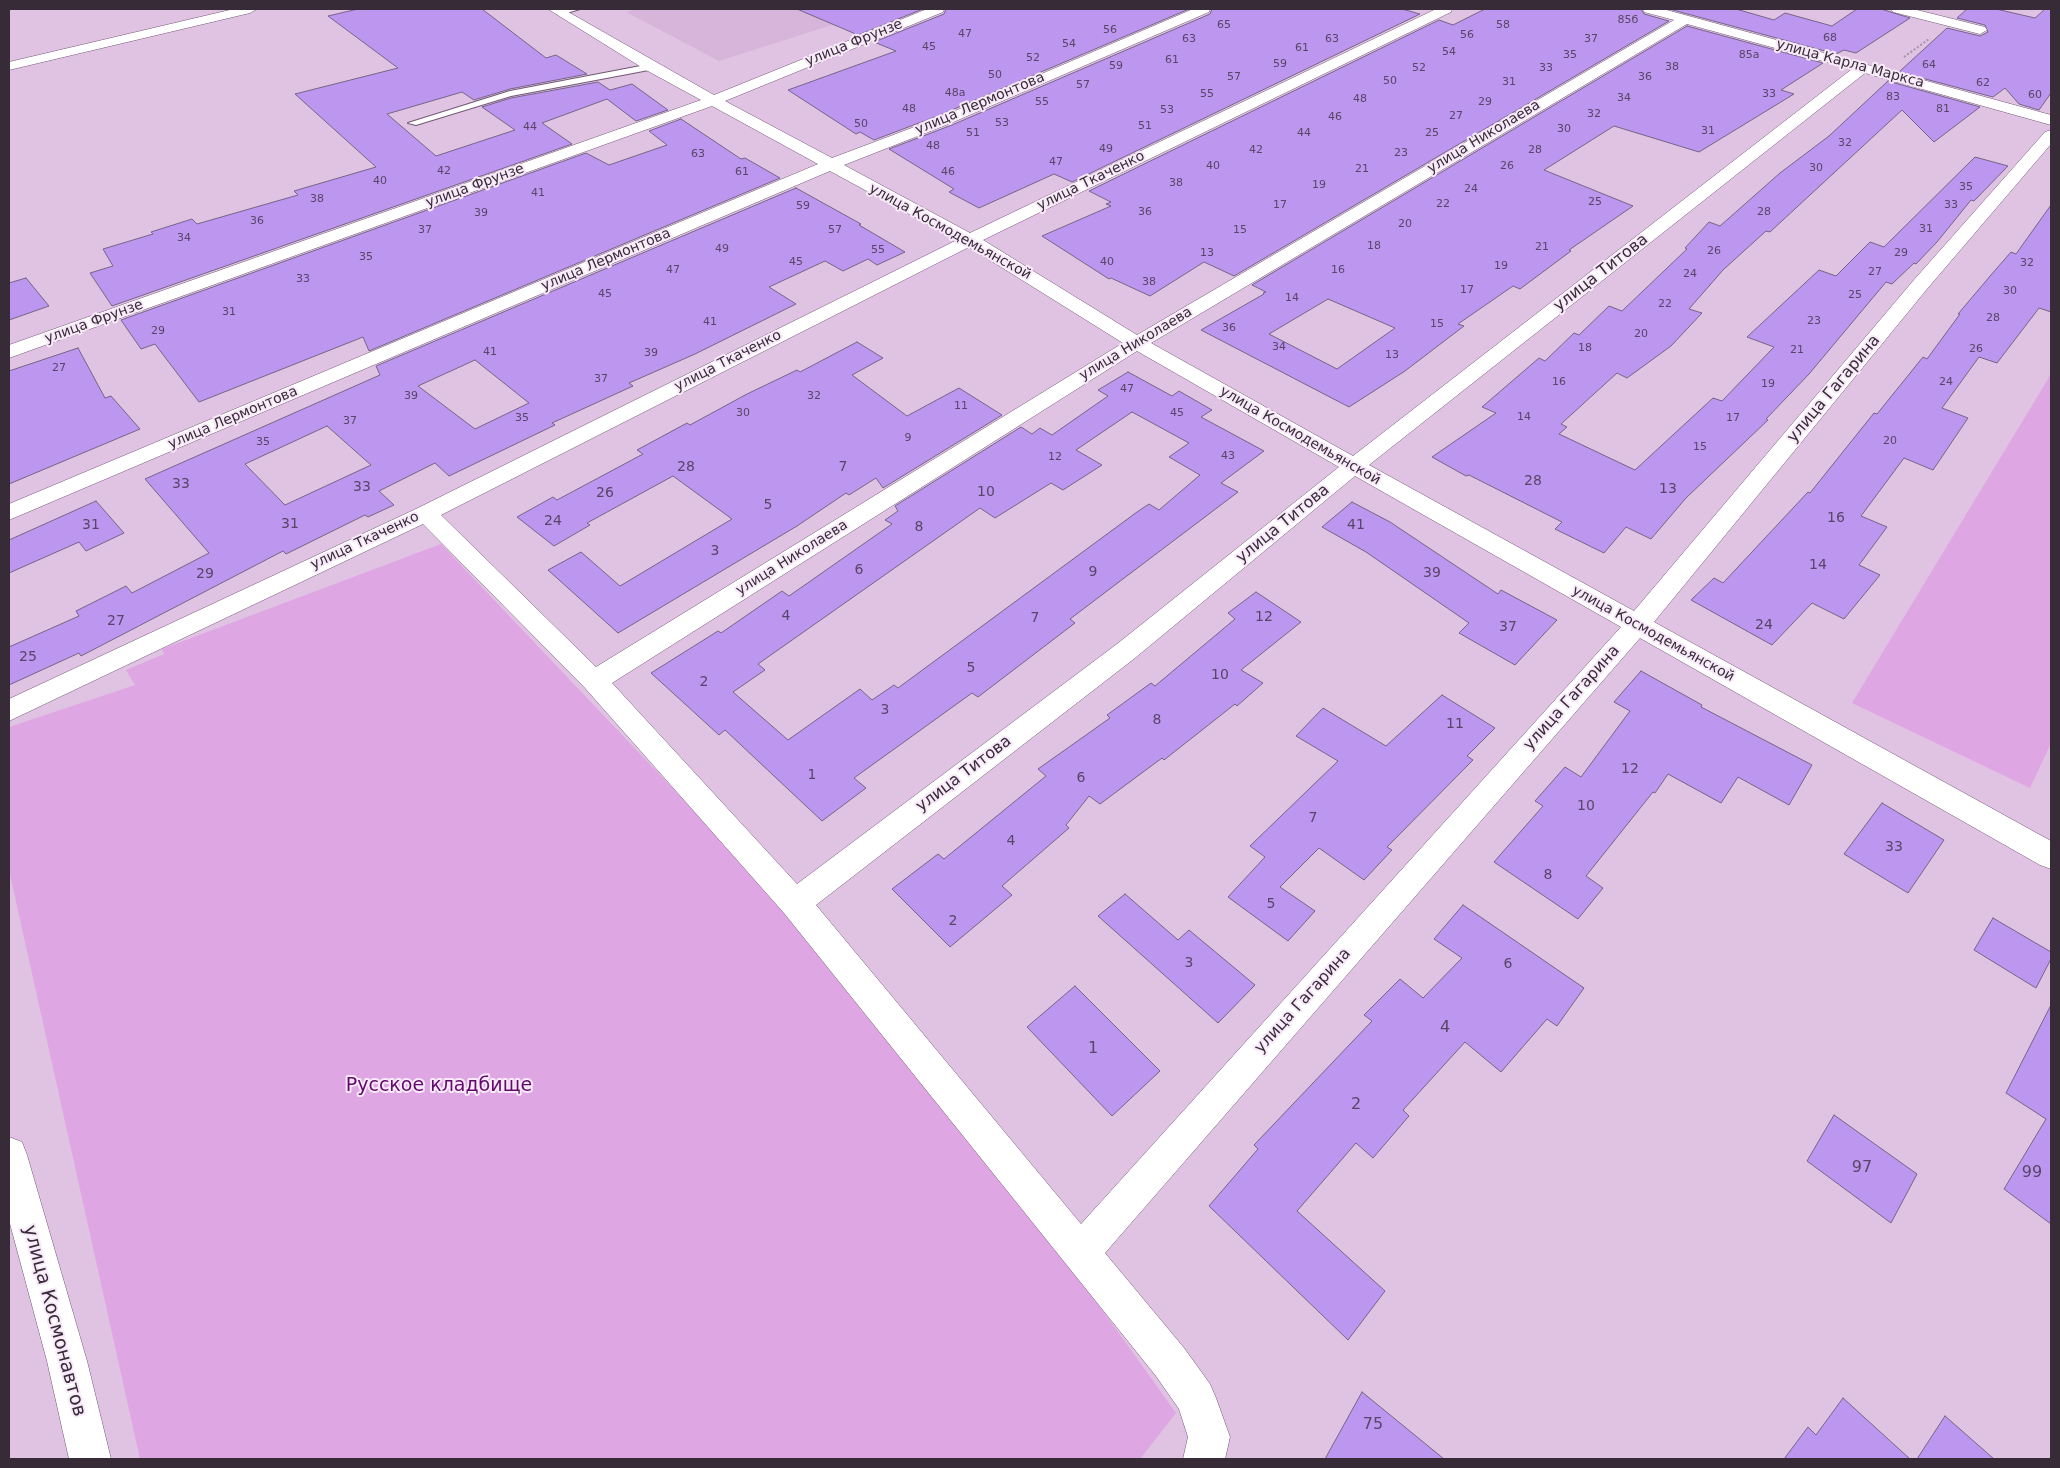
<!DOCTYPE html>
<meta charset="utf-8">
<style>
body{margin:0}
#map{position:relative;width:2060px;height:1468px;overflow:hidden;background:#e0c2e2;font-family:"DejaVu Sans",sans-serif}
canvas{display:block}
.frame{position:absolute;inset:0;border:10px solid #372b38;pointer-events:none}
</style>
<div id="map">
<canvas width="2060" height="1468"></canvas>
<div class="frame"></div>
</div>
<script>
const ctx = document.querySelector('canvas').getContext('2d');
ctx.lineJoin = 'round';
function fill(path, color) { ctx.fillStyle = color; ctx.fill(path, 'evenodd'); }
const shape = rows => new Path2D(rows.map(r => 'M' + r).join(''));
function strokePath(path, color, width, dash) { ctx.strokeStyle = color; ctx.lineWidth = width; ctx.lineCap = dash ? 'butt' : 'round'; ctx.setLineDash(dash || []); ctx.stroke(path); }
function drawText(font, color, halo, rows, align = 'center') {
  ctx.font = font + ' "DejaVu Sans",sans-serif'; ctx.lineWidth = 4; ctx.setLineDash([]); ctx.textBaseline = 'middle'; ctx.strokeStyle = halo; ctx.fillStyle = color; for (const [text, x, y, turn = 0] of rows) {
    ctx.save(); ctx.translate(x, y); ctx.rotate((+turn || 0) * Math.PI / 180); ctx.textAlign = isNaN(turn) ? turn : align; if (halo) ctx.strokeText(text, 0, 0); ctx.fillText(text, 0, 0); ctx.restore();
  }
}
const built = shape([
 [637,9,882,9,719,61,626,12]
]);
const green = shape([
 [2051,374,2051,743,2030,788,1852,703],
 [441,544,752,872,953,1101,1176,1413,1140,1459,140,1459,9,870,9,727,135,685,126,670,164,654,162,649]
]);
const building = shape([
 [358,9,482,9,546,58,556,55,587,74,510,89,474,100,462,92,387,114,436,156,515,130,482,107,511,98,598,82,610,90,632,84,668,110,636,121,607,99,542,123,572,144,112,306,90,273,113,266,103,249,153,234,151,232,192,219,197,224,298,195,294,191,376,167,295,94,398,68,328,16,358,9],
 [797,9,923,9,858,35,797,9],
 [946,9,1189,9,940,115,874,140,860,132,856,134,788,90,896,51,874,42,944,14,946,9],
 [1212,9,1402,9,1420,14,1072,182,1054,174,979,208,949,192,954,189,889,149,952,125,1210,14,1212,9],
 [1485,9,1641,9,1644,14,1669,21,1234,276,1204,262,1150,296,1111,278,1109,279,1042,236,1111,206,1106,204,1111,202,1089,191,1439,20,1453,25,1485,9],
 [1669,9,1736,9,1774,20,1785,13,1832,26,1857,9,1881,9,1910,18,1856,53,1844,50,1836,54,1669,9],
 [1967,9,1996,9,2035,18,2045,9,2051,9,2051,93,2039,110,2019,104,2005,88,1993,97,1899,72,1947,28,1980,36,1988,32,1985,25,1957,18,1967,9],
 [1687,26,1823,63,1781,90,1794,94,1699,152,1614,126,1544,170,1633,206,1569,250,1571,251,1520,289,1513,286,1458,324,1464,326,1405,371,1349,407,1201,330,1264,294,1263,293,1266,292,1252,285,1687,26],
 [1328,299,1395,328,1337,369,1269,334,1328,299],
 [1888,81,1980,107,1934,142,1902,110,1770,232,1766,231,1723,270,1689,309,1702,313,1671,346,1627,378,1617,373,1561,424,1567,427,1559,434,1635,470,1713,398,1722,401,1774,347,1747,337,1819,270,1836,276,1870,242,1884,247,1975,157,2008,166,1974,201,1971,200,1937,242,1916,264,1914,263,1892,284,1886,282,1809,374,1766,419,1768,420,1686,498,1651,539,1626,527,1604,553,1555,529,1562,522,1469,475,1466,476,1432,457,1496,413,1482,407,1539,358,1545,361,1574,333,1579,335,1609,306,1622,311,1687,249,1685,248,1709,222,1720,226,1780,173,1829,136,1888,81],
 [681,119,741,159,745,158,780,178,369,351,363,337,199,402,155,344,141,349,121,320,586,153,609,165,667,145,649,131,681,119],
 [796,188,861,224,859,225,905,252,877,265,868,259,843,271,825,261,769,287,796,304,695,354,629,383,633,386,552,423,555,425,449,476,435,463,379,491,394,505,368,517,365,515,286,554,283,551,81,656,79,653,9,685,9,647,79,616,76,611,126,586,132,593,209,553,145,479,380,375,376,366,796,188],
 [475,360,529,403,475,429,418,386,475,360],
 [327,426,371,465,285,505,245,464,327,426],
 [2051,205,2051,312,2039,308,1997,363,1979,357,1942,408,1968,418,1933,470,1904,458,1861,516,1887,527,1859,565,1880,575,1844,619,1812,603,1772,645,1691,600,1714,578,1723,583,1808,492,1810,493,1874,413,1877,414,1923,357,1927,359,1960,314,1958,314,1991,275,2011,252,2016,254,2051,205],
 [26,278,49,306,9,320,9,283,26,278],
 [857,342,883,358,852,375,907,416,959,388,1002,415,883,488,876,478,849,495,846,493,797,526,618,633,548,570,581,552,620,586,732,519,673,476,587,523,590,525,554,546,517,517,553,497,557,500,643,454,637,450,687,423,690,425,747,394,797,370,800,372,857,342],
 [78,348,105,398,111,396,140,429,9,484,9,371,78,348],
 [1128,372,1172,396,1179,391,1212,410,1201,417,1264,451,1221,483,1238,492,1070,619,1075,623,978,697,972,693,854,778,866,788,822,821,725,730,719,735,651,673,718,631,721,633,782,591,789,596,892,524,885,520,898,511,895,506,1021,427,1032,434,1040,428,1052,435,1108,396,1098,390,1128,372],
 [1132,412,1189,443,1169,457,1200,475,1159,510,1149,504,1137,512,898,688,894,685,872,700,860,689,788,740,733,692,765,670,758,664,980,508,995,518,1051,483,1063,490,1102,465,1076,450,1132,412],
 [96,501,124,533,86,551,79,542,9,573,9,540,96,501],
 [1352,502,1390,522,1498,594,1501,590,1557,620,1515,665,1459,633,1469,623,1366,552,1322,527,1352,502],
 [1256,592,1301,622,1241,670,1263,683,1237,706,1235,704,1164,760,1162,758,1100,804,1089,796,1066,825,1069,828,1002,886,1012,895,950,947,892,889,938,854,944,859,1046,776,1038,769,1110,718,1107,715,1151,683,1155,686,1235,619,1228,613,1256,592],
 [1641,671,1702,705,1701,707,1812,765,1789,805,1738,777,1721,803,1668,774,1655,793,1653,792,1586,876,1603,888,1578,919,1494,862,1543,806,1535,801,1565,767,1581,777,1630,711,1614,702,1641,671],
 [1442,695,1495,728,1467,756,1473,760,1387,847,1392,850,1364,880,1319,848,1280,887,1315,911,1288,941,1228,897,1265,857,1250,846,1338,761,1296,736,1323,708,1386,746,1442,695],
 [1882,803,1944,840,1908,893,1844,854,1882,803],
 [1125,894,1178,940,1189,930,1255,985,1218,1023,1098,916,1125,894],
 [1463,905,1584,988,1557,1026,1547,1019,1501,1072,1465,1042,1403,1110,1409,1116,1373,1158,1356,1143,1297,1211,1385,1291,1348,1340,1209,1206,1258,1149,1254,1145,1372,1021,1364,1015,1400,979,1423,998,1462,958,1434,939,1463,905],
 [1993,918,2051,952,2051,959,2036,988,1974,950,1993,918],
 [1075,986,1160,1071,1112,1116,1027,1027,1075,986],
 [2051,1005,2051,1224,2004,1189,2046,1119,2006,1093,2051,1005],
 [1834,1115,1917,1174,1891,1223,1807,1161,1834,1115],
 [1362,1392,1444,1459,1325,1459,1362,1392],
 [1843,1398,1910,1459,1784,1459,1808,1427,1816,1435,1843,1398],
 [1945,1416,1994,1459,1917,1459,1945,1416]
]);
const path = shape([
 [1904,57,1929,39]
]);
const service = shape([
 [568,9,580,9,560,15,556,13,568,9],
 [651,64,655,67,654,69,511,96,416,125,408,123,510,91,651,64]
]);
const minor = shape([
 [234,9,257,9,250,13,9,70,9,62,234,9],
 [548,9,563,9,714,95,927,9,944,9,943,12,725,101,832,158,941,117,1193,9,1210,9,1209,12,951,123,844,165,970,233,1436,9,1452,9,1451,12,983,240,1137,335,1674,20,1644,12,1643,9,1663,9,2051,115,2051,125,1865,73,1369,465,1634,611,1913,281,2045,132,2051,130,2051,144,1927,289,1654,622,2051,841,2051,869,2040,865,1640,638,1105,1253,1184,1348,1210,1384,1216,1398,1230,1437,1225,1459,1183,1459,1188,1437,1179,1409,1156,1376,784,913,585,688,423,524,9,721,9,699,418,508,957,240,830,171,9,520,9,504,818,164,712,106,9,358,9,345,701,100,646,70,548,9],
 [1687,24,1852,69,1353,456,1151,343,1687,24],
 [969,247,1123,343,596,667,441,515,969,247],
 [1137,351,1339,467,1117,644,797,884,612,683,1137,351],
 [1355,476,1621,627,1081,1224,816,905,1135,658,1355,476],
 [1891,9,1913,9,1985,27,1987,30,1980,34,1893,12,1891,9],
 [9,1137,22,1142,27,1155,87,1361,111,1459,69,1459,47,1361,9,1220,9,1137]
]);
const farNumbernames = [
 ["85б",1628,20],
 ["65",1224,25],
 ["58",1503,25],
 ["56",1110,30],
 ["47",965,34],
 ["56",1467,35],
 ["68",1830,38],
 ["63",1189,39],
 ["63",1332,39],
 ["37",1591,39],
 ["54",1069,44],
 ["45",929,47],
 ["61",1302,48],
 ["54",1449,52],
 ["35",1570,55],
 ["85а",1749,55],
 ["52",1033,58],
 ["61",1172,60],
 ["59",1280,64],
 ["64",1929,65],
 ["59",1116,66],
 ["38",1672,67],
 ["52",1419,68],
 ["33",1546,68],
 ["50",995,75],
 ["57",1234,77],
 ["36",1645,77],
 ["50",1390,81],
 ["31",1509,82],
 ["62",1983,83],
 ["57",1083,85],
 ["48а",955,93],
 ["55",1207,94],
 ["33",1769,94],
 ["60",2035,95],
 ["83",1893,97],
 ["34",1624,98],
 ["48",1360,99],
 ["55",1042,102],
 ["29",1485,102],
 ["48",909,109],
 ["81",1943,109],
 ["53",1167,110],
 ["32",1594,114],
 ["27",1456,116],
 ["46",1335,117],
 ["53",1002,123],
 ["50",861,124],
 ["51",1145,126],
 ["44",530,127],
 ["30",1564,129],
 ["31",1708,131],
 ["51",973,133],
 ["44",1304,133],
 ["25",1432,133],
 ["32",1845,143],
 ["48",933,146],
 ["49",1106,149],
 ["42",1256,150],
 ["28",1535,150],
 ["23",1401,153],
 ["63",698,154],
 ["47",1056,162],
 ["40",1213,166],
 ["26",1507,166],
 ["30",1816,168],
 ["21",1362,169],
 ["42",444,171],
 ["61",742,172],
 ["46",948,172],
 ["40",380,181],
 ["38",1176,183],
 ["19",1319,185],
 ["35",1966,187],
 ["24",1471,189],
 ["41",538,193],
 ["38",317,199],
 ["25",1595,202],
 ["22",1443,204],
 ["17",1280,205],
 ["33",1951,205],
 ["59",803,206],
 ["36",1145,212],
 ["28",1764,212],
 ["39",481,213],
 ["36",257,221],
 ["20",1405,224],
 ["31",1926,229],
 ["37",425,230],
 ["57",835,230],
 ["15",1240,230],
 ["34",184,238],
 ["18",1374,246],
 ["21",1542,247],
 ["49",722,249],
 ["55",878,250],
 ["26",1714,251],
 ["13",1207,253],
 ["29",1901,253],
 ["35",366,257],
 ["45",796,262],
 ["40",1107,262],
 ["32",2027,263],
 ["19",1501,266],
 ["47",673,270],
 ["16",1338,270],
 ["27",1875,272],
 ["24",1690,274],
 ["33",303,279],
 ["38",1149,282],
 ["17",1467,290],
 ["30",2010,291],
 ["45",605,294],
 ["25",1855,295],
 ["14",1292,298],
 ["22",1665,304],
 ["31",229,312],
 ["28",1993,318],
 ["23",1814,321],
 ["41",710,322],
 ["15",1437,324],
 ["36",1229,328],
 ["29",158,331],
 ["20",1641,334],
 ["34",1279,347],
 ["18",1585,348],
 ["26",1976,349],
 ["21",1797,350],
 ["41",490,352],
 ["39",651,353],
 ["13",1392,355],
 ["27",59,368],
 ["37",601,379],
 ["16",1559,382],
 ["24",1946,382],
 ["19",1768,384],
 ["47",1127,389],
 ["39",411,396],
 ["32",814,396],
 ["11",961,406],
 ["30",743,413],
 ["45",1177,413],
 ["14",1524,417],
 ["35",522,418],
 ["17",1733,418],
 ["37",350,421],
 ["9",908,438],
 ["20",1890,441],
 ["35",263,442],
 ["15",1700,447],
 ["43",1228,456],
 ["12",1055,457]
];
const farStreetnames = [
 ["улица Фрунзе",854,43,-22],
 ["улица Карла Маркса",1850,64,15],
 ["улица Лермонтова",980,104,-23],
 ["улица Николаева",1484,137,-31],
 ["улица Ткаченко",1091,181,-26],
 ["улица Фрунзе",475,186,-20],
 ["улица Космодемьянской",950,232,29],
 ["улица Лермонтова",606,260,-23],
 ["улица Фрунзе",94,322,-20],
 ["улица Николаева",1136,344,-31],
 ["улица Ткаченко",728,361,-27],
 ["улица Лермонтова",233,418,-23],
 ["улица Космодемьянской",1300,436,30],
 ["улица Ткаченко",365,541,-25],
 ["улица Николаева",792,558,-32],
 ["улица Космодемьянской",1653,634,29]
];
const numberNames = [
 ["28",686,467],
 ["7",843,467],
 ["28",1533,481],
 ["33",181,484],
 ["33",362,487],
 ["13",1668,489],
 ["10",986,492],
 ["26",605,493],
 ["5",768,505],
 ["16",1836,518],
 ["24",553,521],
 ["31",290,524],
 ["31",91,525],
 ["41",1356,525],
 ["8",919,527],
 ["3",715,551],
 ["14",1818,565],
 ["6",859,570],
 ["9",1093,572],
 ["39",1432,573],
 ["29",205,574],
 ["4",786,616],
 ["12",1264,617],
 ["7",1035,618],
 ["27",116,621],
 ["24",1764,625],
 ["37",1508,627],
 ["25",28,657],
 ["5",971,668],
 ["10",1220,675],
 ["2",704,682],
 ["3",885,710],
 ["8",1157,720],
 ["11",1455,724],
 ["12",1630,769],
 ["1",812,775],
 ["6",1081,778],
 ["10",1586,806],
 ["7",1313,818],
 ["4",1011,841],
 ["33",1894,847],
 ["8",1548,875],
 ["5",1271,904],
 ["2",953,921],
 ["3",1189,963],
 ["6",1508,964]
];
const streetNames = [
 ["улица Титова",1601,273,-38],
 ["улица Гагарина",1834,389,-50],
 ["улица Титова",1283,524,-39],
 ["улица Гагарина",1572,698,-48],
 ["улица Титова",964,774,-37],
 ["улица Гагарина",1303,1001,-48]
];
const nearNumbernames = [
 ["4",1445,1028],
 ["1",1093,1049],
 ["2",1356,1105],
 ["97",1862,1168],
 ["99",2032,1173],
 ["75",1373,1425]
];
const nearParknames = [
 ["Русское кладбище",439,1086]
];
const nearStreetnames = [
 ["улица Космонавтов",54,1321,75]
];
fill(built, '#d7b4da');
fill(green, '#dfa6e4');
fill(building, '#bd96ef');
strokePath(building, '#736586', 1);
strokePath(service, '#735975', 2);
strokePath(minor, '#735975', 1);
strokePath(path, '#aa92ac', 2, [2, 2]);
fill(service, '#fff');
fill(minor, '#fff');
drawText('11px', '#584666', null, farNumbernames);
drawText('14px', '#372b38', '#f8e9f9', farStreetnames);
drawText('14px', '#584666', null, numberNames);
drawText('16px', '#372b38', '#f8e9f9', streetNames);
drawText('16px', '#584666', null, nearNumbernames);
drawText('19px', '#63096c', '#f8e9f9', nearParknames);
drawText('19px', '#372b38', '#f8e9f9', nearStreetnames);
</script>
